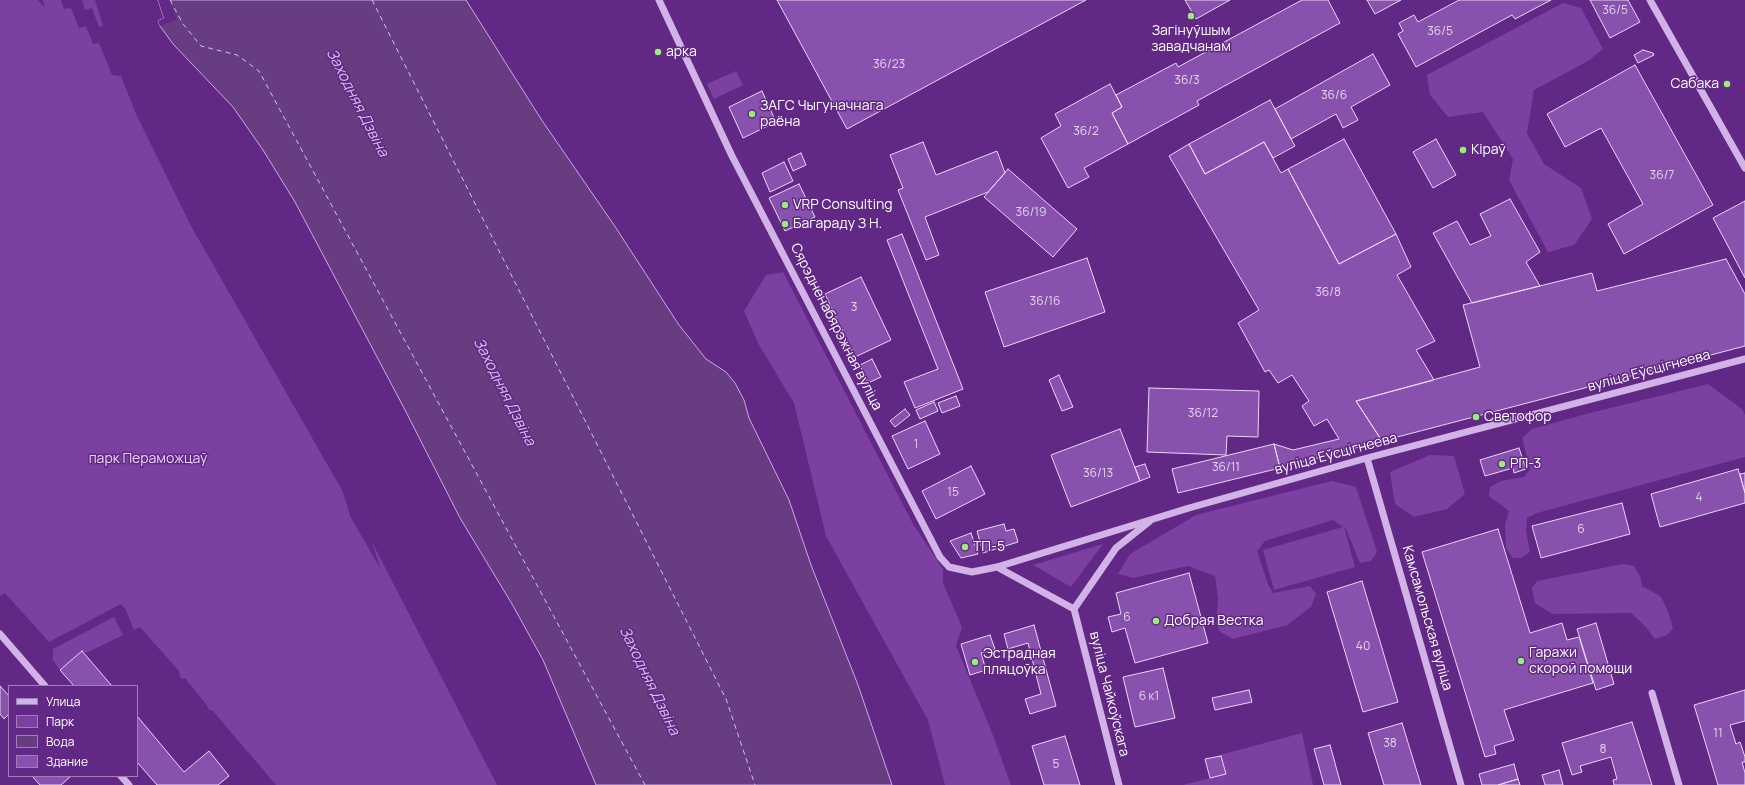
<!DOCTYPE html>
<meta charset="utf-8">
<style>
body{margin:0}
#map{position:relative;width:1745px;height:785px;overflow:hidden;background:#612885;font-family:Manrope,sans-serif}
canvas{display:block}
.legend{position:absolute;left:8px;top:685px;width:130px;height:92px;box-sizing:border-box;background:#612885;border:1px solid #a07eb6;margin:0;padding:5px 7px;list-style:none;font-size:12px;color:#fff}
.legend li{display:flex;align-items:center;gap:8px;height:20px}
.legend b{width:20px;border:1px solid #a07eb6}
</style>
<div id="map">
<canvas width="1745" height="785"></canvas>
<ul class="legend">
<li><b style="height:5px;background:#d2b3e7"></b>Улица</li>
<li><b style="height:11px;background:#7c40a3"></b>Парк</li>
<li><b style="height:11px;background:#673c81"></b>Вода</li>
<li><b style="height:11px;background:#8851ad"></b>Здание</li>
</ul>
</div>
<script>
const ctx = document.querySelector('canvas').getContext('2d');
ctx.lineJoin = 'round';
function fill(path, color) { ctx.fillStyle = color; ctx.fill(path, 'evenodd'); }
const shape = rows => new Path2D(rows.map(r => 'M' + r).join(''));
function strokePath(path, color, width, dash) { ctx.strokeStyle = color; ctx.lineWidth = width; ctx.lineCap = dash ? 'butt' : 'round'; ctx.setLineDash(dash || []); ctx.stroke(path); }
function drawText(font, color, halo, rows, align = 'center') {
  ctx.font = font + ' Manrope,sans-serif'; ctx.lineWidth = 3; ctx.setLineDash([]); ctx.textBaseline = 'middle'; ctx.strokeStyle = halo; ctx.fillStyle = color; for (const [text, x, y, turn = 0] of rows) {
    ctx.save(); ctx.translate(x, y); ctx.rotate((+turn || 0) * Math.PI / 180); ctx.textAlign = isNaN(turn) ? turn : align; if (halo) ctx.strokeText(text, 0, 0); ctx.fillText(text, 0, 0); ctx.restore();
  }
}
const green = shape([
 [0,0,38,0,45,8,43,0,61,0,64,9,71,8,79,28,86,26,93,44,99,43,112,75,121,76,136,114,191,226,343,492,350,516,381,570,372,542,497,785,276,785,212,710,210,711,206,704,185,678,181,679,179,671,140,627,134,630,126,610,121,604,49,642,5,593,1,596,0,594],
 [82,0,95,0,103,26,99,27,92,8,85,10],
 [1563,3,1581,8,1603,49,1588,61,1534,90,1527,133,1544,164,1581,188,1592,219,1574,245,1548,252,1509,180,1513,159,1483,112,1448,117,1430,95,1427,75],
 [736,71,743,85,714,99,707,84],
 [783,272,913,524,943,569,943,583,962,627,956,646,991,730,1011,785,945,785,928,720,826,536,794,403,758,343,744,311,766,275],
 [1708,384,1742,409,1745,415,1745,457,1537,513,1527,518,1526,531,1530,552,1521,558,1513,558,1506,548,1505,525,1509,511,1489,496,1490,487,1501,481,1524,477,1530,469,1522,438,1532,429,1590,413],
 [1430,455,1454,456,1465,494,1447,509,1414,517,1395,504,1390,472],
 [1332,481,1356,487,1377,552,1371,561,1360,563,1346,529,1344,527,1355,567,1274,590,1263,550,1343,527,1333,520,1265,541,1257,551,1268,584,1273,593,1310,586,1316,594,1311,607,1287,625,1233,639,1220,632,1216,624,1218,599,1215,576,1188,566,1133,578,1118,574,1130,554,1196,515],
 [1103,544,1071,587,1033,565],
 [1623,564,1634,566,1641,579,1642,587,1650,590,1661,597,1668,611,1673,628,1667,635,1655,639,1645,626,1631,613,1552,614,1535,603,1532,588,1537,581],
 [114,617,123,635,86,653,82,651,60,670,53,660,53,649],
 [1302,733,1313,785,1183,785,1210,778,1205,759]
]);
const water = shape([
 [158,0,466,0,541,119,614,225,679,325,706,359,726,372,735,383,744,400,749,418,789,500,811,565,858,685,892,785,596,785,543,660,512,604,460,518,404,408,295,202,263,150,233,107,173,44,160,26,158,21,164,18,158,0]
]);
const pier = shape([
 [158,0,170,0,177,20,160,26,158,21,164,18]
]);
const ferry = shape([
 [170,0,183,24,201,46,237,55,259,71,645,785],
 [372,0,726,699,755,785]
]);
const building = shape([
 [777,0,1086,0,847,129,777,0],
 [1185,0,1230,0,1196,19,1185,0],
 [1302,0,1328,0,1340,23,1197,101,1199,105,1128,144,1112,113,1122,107,1116,95,1176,63,1178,67,1302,0],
 [1367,0,1401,0,1375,14,1367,0],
 [1459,0,1551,0,1515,19,1512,15,1416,67,1398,34,1403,31,1399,23,1414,15,1418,22,1459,0],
 [1590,0,1628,0,1640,22,1610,38,1590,0],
 [1643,50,1653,53,1654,55,1638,63,1634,55,1643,50],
 [1373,54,1390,85,1351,107,1358,120,1343,128,1336,114,1291,139,1275,109,1373,54],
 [1635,65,1713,205,1624,254,1608,224,1643,204,1601,128,1565,147,1547,114,1635,65],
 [1110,84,1122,107,1112,113,1128,144,1084,168,1089,177,1068,188,1041,138,1061,126,1055,114,1110,84],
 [762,91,776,122,743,138,729,107,762,91],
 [1270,100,1295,146,1273,158,1264,142,1205,174,1189,144,1270,100],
 [1344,139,1396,234,1339,264,1288,169,1344,139],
 [1436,139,1456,175,1433,188,1413,152,1436,139],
 [923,142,936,175,997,151,1005,173,988,192,925,217,939,255,926,260,898,190,903,188,890,155,923,142],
 [1264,142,1281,173,1288,169,1339,264,1396,234,1411,267,1397,275,1435,341,1416,350,1434,380,1356,401,1382,441,1280,468,1274,444,1293,450,1339,439,1327,419,1314,426,1302,406,1309,401,1292,375,1278,383,1269,370,1265,372,1238,323,1259,310,1169,156,1189,144,1205,174,1264,142],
 [801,153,806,165,793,171,788,159,801,153],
 [784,162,793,181,770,192,762,173,784,162],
 [1008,169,1077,229,1053,257,984,197,1008,169],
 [799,184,815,217,785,231,769,198,799,184],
 [1510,199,1540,252,1526,262,1540,286,1472,303,1433,233,1457,221,1470,245,1491,236,1480,214,1510,199],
 [1745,201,1745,278,1713,218,1745,201],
 [902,234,963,389,915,408,904,382,938,369,887,240,902,234],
 [1087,258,1105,312,1004,347,985,292,1087,258],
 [1726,259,1745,294,1745,346,1382,441,1356,401,1480,367,1463,305,1592,273,1597,291,1726,259],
 [861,277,891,340,855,357,825,294,861,277],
 [872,359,881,377,868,383,860,365,872,359],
 [1059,375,1073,407,1062,411,1049,380,1059,375],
 [1149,388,1259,391,1258,437,1227,436,1226,455,1147,452,1149,388],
 [956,396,960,406,942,413,938,403,956,396],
 [934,402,938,411,920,419,916,410,934,402],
 [905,409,910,415,895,427,890,421,905,409],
 [925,421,940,454,908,469,892,436,925,421],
 [1120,429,1140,481,1071,507,1051,455,1120,429],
 [1274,444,1280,468,1178,493,1172,469,1274,444],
 [1519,448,1526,469,1514,473,1513,468,1485,476,1480,460,1519,448],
 [1145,464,1150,477,1140,481,1135,467,1145,464],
 [971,466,985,494,936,519,922,491,971,466],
 [1738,469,1745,493,1745,503,1660,527,1651,494,1738,469],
 [1745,473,1745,493,1740,474,1745,473],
 [1622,503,1630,534,1541,558,1532,526,1622,503],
 [1004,524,1006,531,1014,529,1018,542,983,553,977,531,1004,524],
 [1498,529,1530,633,1562,623,1567,640,1579,637,1593,683,1504,710,1514,740,1494,746,1496,754,1485,757,1422,552,1498,529],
 [971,533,978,554,961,558,950,541,971,533],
 [1189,573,1208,643,1135,663,1125,628,1112,632,1108,617,1121,614,1116,593,1189,573],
 [1362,581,1398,702,1363,712,1327,592,1362,581],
 [1596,623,1614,684,1596,690,1577,629,1596,623],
 [1034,625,1056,706,1030,714,1025,699,1041,694,1028,643,1008,649,1004,634,1034,625],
 [990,635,995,649,981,653,986,670,970,675,961,644,990,635],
 [82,651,112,686,74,686,60,670,82,651],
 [1163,668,1175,718,1135,727,1123,677,1163,668],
 [0,686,9,696,9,714,4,719,0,714,0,686],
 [1249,690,1252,702,1215,710,1212,698,1249,690],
 [1745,690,1745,721,1730,725,1736,744,1740,742,1745,757,1745,762,1742,762,1745,773,1745,785,1718,785,1694,705,1745,690],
 [137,716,184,772,209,751,229,776,218,785,157,785,137,762,137,716],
 [1632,722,1652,785,1614,785,1613,780,1617,779,1611,757,1580,766,1582,772,1572,775,1562,743,1632,722],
 [1402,723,1421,785,1384,785,1368,733,1402,723],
 [1065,736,1080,785,1044,785,1032,746,1065,736],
 [1330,745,1341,785,1324,785,1314,749,1330,745],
 [1221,756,1226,774,1210,778,1205,759,1221,756],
 [1514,764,1518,779,1498,785,1482,785,1479,774,1514,764],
 [1559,770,1563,785,1545,785,1542,775,1559,770],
 [32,776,71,776,61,785,40,785,32,776],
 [1518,779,1520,785,1498,785,1518,779]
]);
const minor = shape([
 [659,0,732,156,940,557,949,567,972,572,997,567,1189,508,1367,458,1745,359],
 [1650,0,1745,168],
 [1367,458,1461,785],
 [997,567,1074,609,1119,785],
 [1074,609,1116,548,1150,521],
 [0,634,45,686],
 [1652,693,1679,785],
 [121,776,129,785]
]);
const markers = [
 [1191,16,4,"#96ef79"],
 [658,52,4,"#96ef79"],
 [1727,84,4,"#96ef79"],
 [752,114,4,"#96ef79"],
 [1463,150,4,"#96ef79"],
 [785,205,4,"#96ef79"],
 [785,224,4,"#96ef79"],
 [1476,417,4,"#96ef79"],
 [1502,464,4,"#96ef79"],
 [965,547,4,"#96ef79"],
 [1156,621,4,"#96ef79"],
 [1521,661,4,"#96ef79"],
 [975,662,4,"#96ef79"]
];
const numberNames = [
 ["36/5",1615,11],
 ["36/5",1440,32],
 ["36/23",889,65],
 ["36/3",1187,81],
 ["36/6",1334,96],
 ["36/2",1086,132],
 ["36/7",1662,176],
 ["36/19",1031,213],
 ["36/8",1328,293],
 ["36/16",1045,302],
 ["3",854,308],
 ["36/12",1203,414],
 ["1",916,445],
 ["36/11",1226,468],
 ["36/13",1098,474],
 ["15",953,493],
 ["4",1699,498],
 ["6",1581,530],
 ["6",1127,618],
 ["40",1363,647],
 ["6 к1",1149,697],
 ["11",1718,734],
 ["38",1390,744],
 ["8",1603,750],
 ["5",1056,765]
];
const poiNames = [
 ["Загінуўшым",1191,31,"center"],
 ["завадчанам",1191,47,"center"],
 ["арка",666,52],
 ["Сабака",1719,84,"right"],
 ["ЗАГС Чыгуначнага",760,106],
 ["раёна",760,122],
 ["Кіраў",1471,150],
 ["VRP Consulting",793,205],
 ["Багараду З Н.",793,224],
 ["Светофор",1484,417],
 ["РП-3",1510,464],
 ["ТП-5",973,547],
 ["Добрая Вестка",1164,621],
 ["Гаражи",1529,653],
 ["скорой помощи",1529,669],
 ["Эстрадная",983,654],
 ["пляцоўка",983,670]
];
const streetNames = [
 ["Сярэдненабярэжная вуліца",836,327,63],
 ["вуліца Еўсцігнеева",1649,371,-15],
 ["вуліца Еўсцігнеева",1336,454,-15],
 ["Камсамольская вуліца",1427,618,74],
 ["вуліца Чайкоўскага",1109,694,76]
];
const parkNames = [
 ["парк Пераможцаў",148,459]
];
const waterNames = [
 ["Заходняя Дзвіна",357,103,63],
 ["Заходняя Дзвіна",504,392,63],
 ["Заходняя Дзвіна",649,681,64]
];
fill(green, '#7c40a3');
fill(water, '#673c81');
strokePath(water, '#cda8e8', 1);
fill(pier, '#612885');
strokePath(ferry, '#dbbeef', 1, [5, 4]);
fill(building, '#8851ad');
strokePath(building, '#e9d6f6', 1);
strokePath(minor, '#d2b3e7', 7);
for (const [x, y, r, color] of markers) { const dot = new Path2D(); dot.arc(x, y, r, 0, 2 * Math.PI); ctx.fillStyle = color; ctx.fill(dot); strokePath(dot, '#612885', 1.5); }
drawText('12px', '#e1d4ea', null, numberNames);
drawText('14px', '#fff', '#612885', poiNames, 'left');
drawText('14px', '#fff', '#612885', streetNames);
drawText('14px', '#e9d6f6', '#612885', parkNames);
drawText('italic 15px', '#dbbeef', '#612885', waterNames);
</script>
